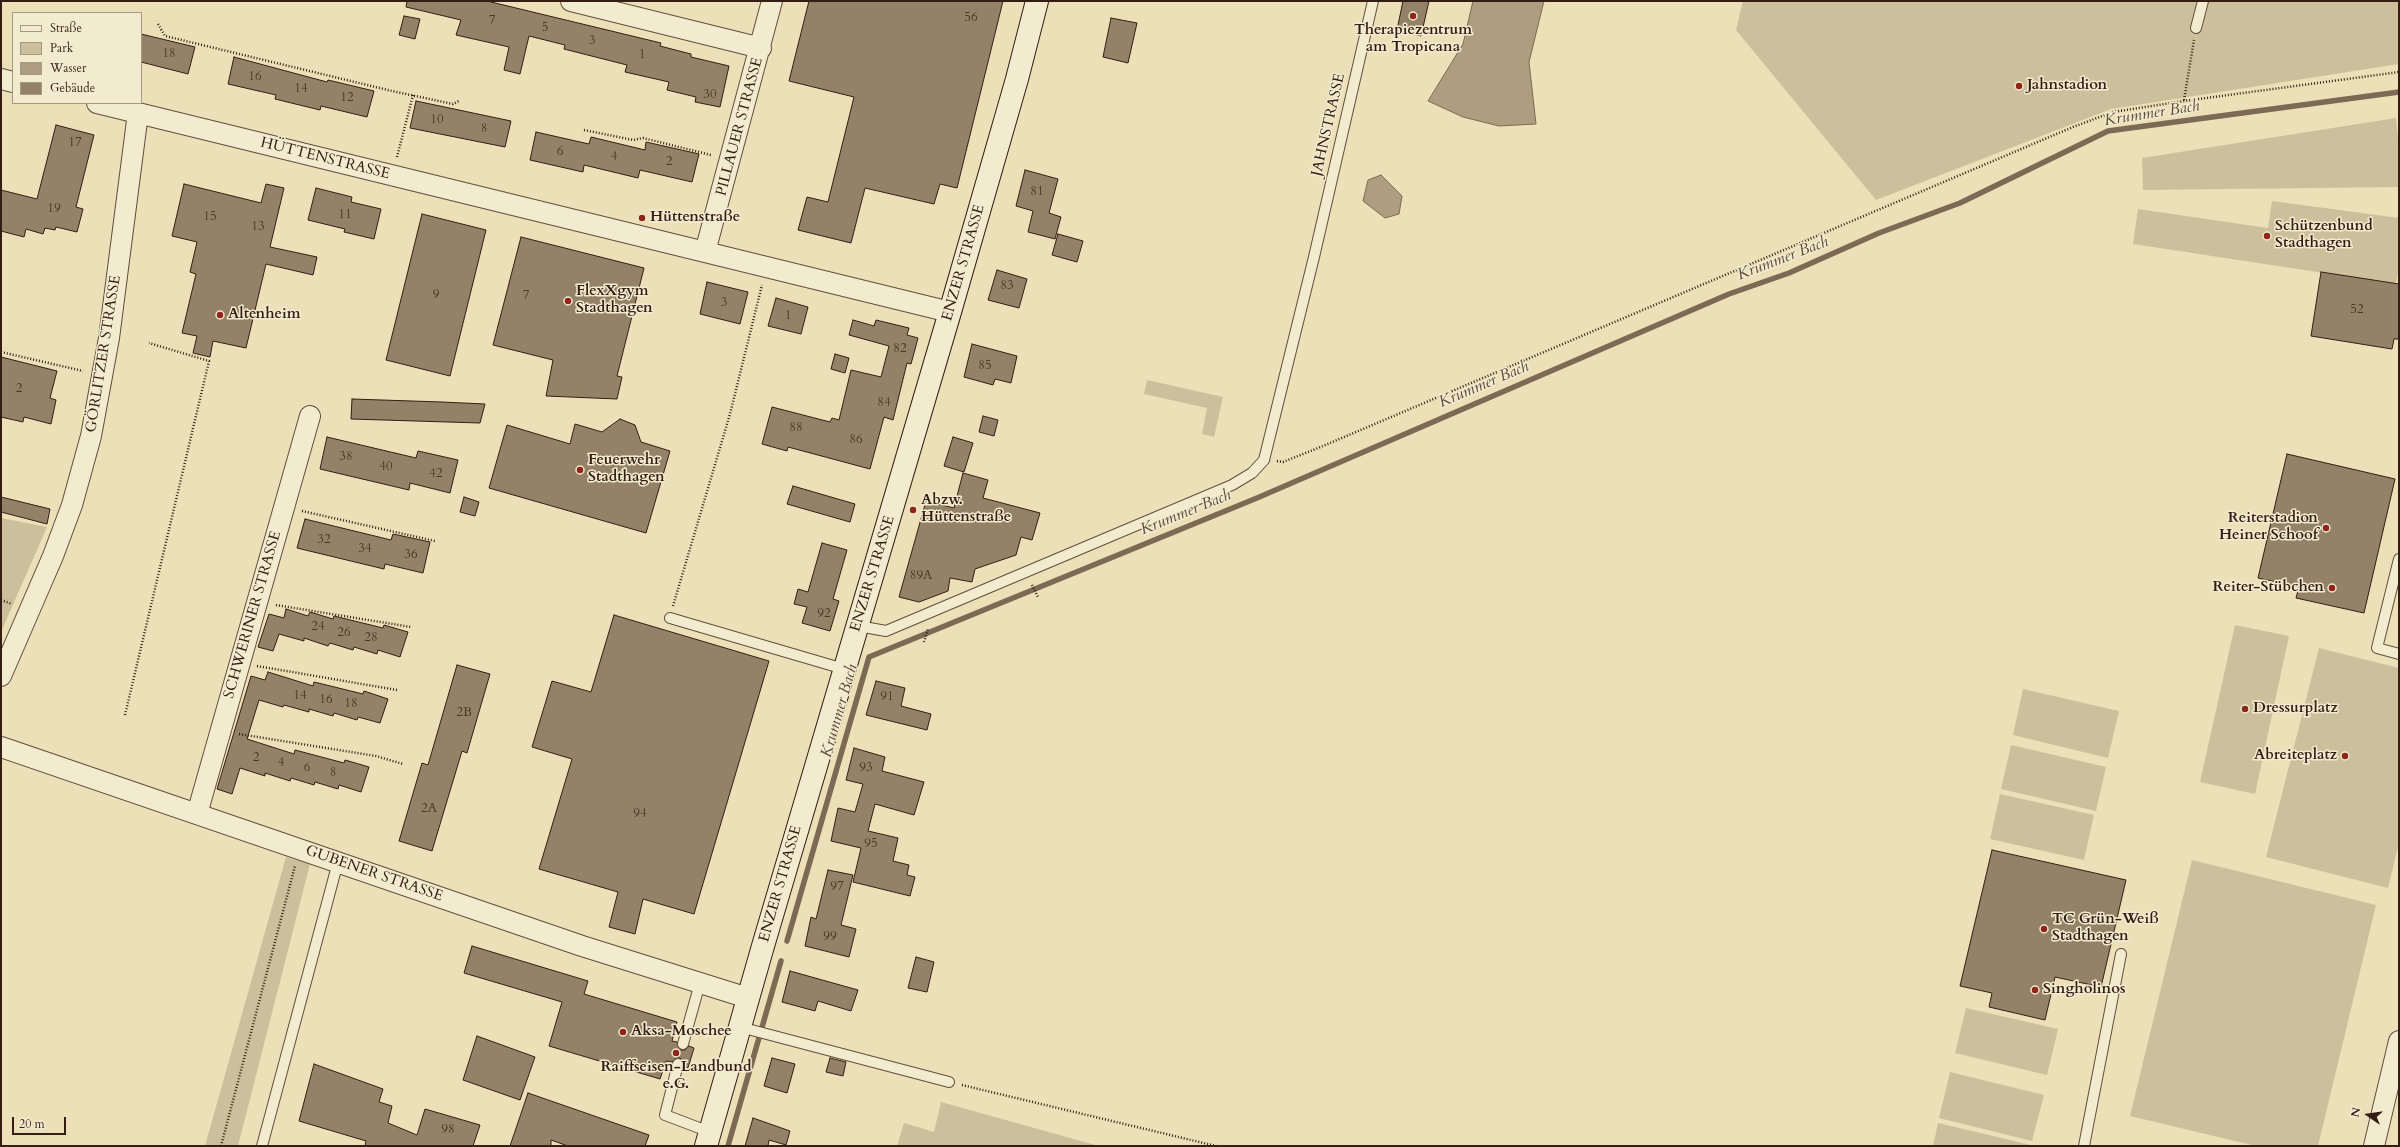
<!DOCTYPE html>
<meta charset="utf-8">
<style>
body{margin:0}
#map{position:relative;width:2400px;height:1147px;overflow:hidden;background:#ebe0b7;font-family:Cardo,serif}
canvas{display:block}
.frame{position:absolute;inset:0;border:2px solid #341d13;pointer-events:none}
.legend{position:absolute;left:12px;top:12px;width:130px;height:92px;box-sizing:border-box;background:#f2ebd0;border:1px solid #a69984;margin:0;padding:5px 7px;list-style:none;font-size:12px;color:#341d13}
.legend li{display:flex;align-items:center;gap:8px;height:20px}
.legend b{width:20px;border:1px solid #a69984}
.north{position:absolute;left:2348px;top:1095px;width:40px;height:40px;-webkit-text-stroke:3px #f2ebd0;paint-order:stroke;rotate:283deg;font-size:11px;font-weight:700;line-height:16px;text-align:center;color:#341d13}
.north::after{content:'';display:block;margin:auto;width:14px;height:18px;background:#341d13;clip-path:polygon(50% 0,100% 100%,50% 72%,0 100%)}
.scale{position:absolute;left:12px;top:1117px;width:54px;height:18px;box-sizing:border-box;border:2px solid #341d13;border-top:0;padding-left:5px;font-size:12px;line-height:14px;white-space:nowrap;color:#341d13;-webkit-text-stroke:3px #f2ebd0;paint-order:stroke}
</style>
<div id="map">
<canvas width="2400" height="1147"></canvas>
<div class="frame"></div>
<ul class="legend">
<li><b style="height:5px;background:#f2ebd0"></b>Straße</li>
<li><b style="height:11px;background:#ccbf9b"></b>Park</li>
<li><b style="height:11px;background:#ad9e7f"></b>Wasser</li>
<li><b style="height:11px;background:#938268"></b>Gebäude</li>
</ul>
<div class="north">N</div>
<div class="scale">20 m</div>
</div>
<script>
const ctx = document.querySelector('canvas').getContext('2d');
ctx.lineJoin = 'round';
function fill(path, color) { ctx.fillStyle = color; ctx.fill(path, 'evenodd'); }
const shape = rows => new Path2D(rows.map(r => 'M' + r).join(''));
function strokePath(path, color, width, dash) { ctx.strokeStyle = color; ctx.lineWidth = width; ctx.lineCap = dash ? 'butt' : 'round'; ctx.setLineDash(dash || []); ctx.stroke(path); }
function drawText(font, color, halo, rows, align = 'center') {
  ctx.font = font + ' Cardo,serif'; ctx.lineWidth = 3; ctx.setLineDash([]); ctx.textBaseline = 'middle'; ctx.strokeStyle = halo; ctx.fillStyle = color; for (const [text, x, y, turn = 0] of rows) {
    ctx.save(); ctx.translate(x, y); ctx.rotate((+turn || 0) * Math.PI / 180); ctx.textAlign = isNaN(turn) ? turn : align; if (halo) ctx.strokeText(text, 0, 0); ctx.fillText(text, 0, 0); ctx.restore();
  }
}
const green = shape([
 [1743,1,2399,1,2399,64,2111,109,1876,200,1736,30],
 [2396,118,2399,149,2399,187,2143,190,2142,158],
 [2272,201,2399,218,2399,266,2396,284,2133,244,2138,209,2268,228],
 [1147,380,1223,397,1214,437,1202,434,1207,408,1144,394],
 [1,518,47,527,1,632],
 [2235,625,2289,636,2255,794,2200,782],
 [2319,648,2399,668,2399,843,2388,888,2266,857],
 [2023,689,2119,711,2108,758,2013,735],
 [2011,745,2106,767,2096,811,2001,789],
 [2000,794,2094,815,2084,860,1990,839],
 [286,857,310,864,238,1146,205,1146],
 [2192,860,2376,905,2318,1146,2256,1146,2130,1116],
 [1966,1008,2058,1029,2047,1075,1955,1053],
 [1950,1072,2044,1095,2032,1141,1939,1118],
 [941,1102,1099,1146,897,1146,904,1123,934,1132],
 [1938,1123,2031,1145,2031,1146,1933,1146]
]);
const water = shape([
 [1473,1,1544,1,1529,62,1536,124,1499,126,1463,117,1428,101,1463,44,1473,1],
 [1381,175,1402,196,1399,214,1385,218,1363,201,1368,180,1381,175]
]);
const stream = shape([
 [787,941,869,657,1257,498,1729,294,1789,273,1879,233,1960,203,2108,131,2399,92],
 [728,1146,781,961]
]);
const building = shape([
 [407,1,487,1,661,43,660,46,691,54,691,57,729,66,720,107,695,102,696,97,667,90,669,82,625,72,627,65,564,49,565,45,529,36,520,74,504,70,509,47,456,35,461,20,406,7,407,1],
 [809,1,1003,1,957,188,940,184,934,204,865,188,851,243,798,230,807,197,828,202,854,97,789,81,809,1],
 [1403,1,1429,1,1421,36,1397,30,1403,1],
 [404,16,420,19,415,39,399,35,404,16],
 [1111,18,1137,23,1128,63,1103,57,1111,18],
 [141,34,195,47,188,74,141,62,141,34],
 [234,57,327,82,328,80,374,91,367,117,321,106,320,110,275,99,276,95,228,84,234,57],
 [416,101,511,121,505,147,410,128,416,101],
 [56,125,94,135,76,207,83,209,77,232,56,227,55,230,45,228,43,234,26,229,24,237,1,231,1,190,37,199,56,125],
 [536,132,589,144,591,137,645,150,646,142,699,154,692,182,640,170,638,178,584,165,583,172,530,160,536,132],
 [1025,170,1058,179,1049,213,1061,217,1055,239,1028,232,1033,211,1016,206,1025,170],
 [184,184,261,203,266,184,284,188,270,247,317,257,313,275,266,264,246,348,213,341,210,357,193,353,197,336,182,333,196,274,190,272,197,242,172,236,184,184],
 [316,188,352,197,351,202,381,209,374,239,344,232,345,229,308,220,316,188],
 [422,214,486,230,450,376,386,360,422,214],
 [1058,234,1083,241,1077,262,1052,255,1058,234],
 [521,237,644,268,617,376,622,377,617,399,546,396,553,360,493,345,521,237],
 [997,270,1027,279,1019,308,988,300,997,270],
 [2321,272,2399,284,2399,339,2394,339,2392,349,2311,336,2321,272],
 [707,282,748,292,740,324,700,314,707,282],
 [776,298,808,307,801,334,768,326,776,298],
 [853,320,874,326,876,320,909,328,907,335,918,338,911,364,907,363,893,420,884,417,870,469,788,447,787,451,762,444,772,407,830,422,832,418,839,420,851,370,881,377,889,346,849,335,853,320],
 [972,344,1017,356,1011,383,995,379,993,385,964,377,972,344],
 [835,354,849,358,845,373,831,369,835,354],
 [1,357,57,371,50,398,56,400,51,424,24,417,23,422,1,417,1,357],
 [352,399,442,402,485,404,480,423,351,419,352,399],
 [983,416,998,420,994,436,979,432,983,416],
 [620,419,635,425,641,442,670,451,646,533,489,488,507,425,570,444,575,424,602,432,620,419],
 [327,437,416,458,418,451,458,460,450,493,410,483,409,490,320,469,327,437],
 [953,437,973,443,964,472,944,466,953,437],
 [2287,454,2395,479,2364,613,2296,598,2299,587,2258,578,2287,454],
 [963,473,988,480,983,498,1040,513,1032,540,1021,537,1016,555,975,569,972,582,950,578,948,591,919,602,899,597,926,501,954,508,963,473],
 [793,486,855,504,850,522,787,504,793,486],
 [1,497,50,509,47,524,1,512,1,497],
 [464,497,479,502,475,516,460,512,464,497],
 [305,519,391,540,393,534,430,542,423,573,385,564,384,569,297,548,305,519],
 [822,543,847,550,833,599,839,601,830,631,802,623,807,607,794,604,798,589,808,592,822,543],
 [286,609,308,616,310,612,333,619,334,616,383,628,384,625,408,632,400,657,378,650,377,654,354,647,353,650,330,643,328,646,304,638,304,641,279,634,273,651,258,647,269,614,284,618,286,609],
 [614,615,769,661,694,914,643,899,635,934,609,927,618,892,539,869,572,759,532,747,552,681,591,692,614,615],
 [457,665,490,674,467,753,462,751,432,851,399,841,422,763,428,765,457,665],
 [268,672,313,686,314,682,363,694,364,691,388,699,380,723,358,717,357,720,334,713,333,716,309,709,309,712,284,705,283,707,259,700,247,739,294,754,295,750,344,763,345,760,369,767,361,792,339,785,338,789,315,782,314,785,291,778,290,781,265,773,265,776,240,768,232,794,217,789,251,676,265,680,268,672],
 [876,681,905,688,901,706,931,714,927,730,866,715,876,681],
 [854,748,885,757,882,771,924,782,914,815,875,804,868,831,898,838,893,861,909,865,907,875,915,877,910,896,853,882,861,848,831,841,838,808,855,812,863,784,846,780,854,748],
 [1992,850,2126,880,2101,987,2055,977,2045,1020,1989,1007,1992,993,1960,986,1992,850],
 [828,870,853,875,841,925,856,929,849,957,805,946,811,917,816,919,828,870],
 [472,946,588,981,584,994,677,1022,672,1041,677,1042,681,1050,685,1050,689,1046,694,1048,688,1068,684,1066,684,1062,680,1058,676,1058,672,1062,666,1061,660,1079,549,1046,562,1002,464,973,472,946],
 [916,957,934,962,927,992,908,988,916,957],
 [790,971,858,990,851,1011,818,1001,815,1011,782,1002,790,971],
 [477,1036,535,1057,520,1100,463,1080,477,1036],
 [772,1058,795,1064,787,1093,764,1086,772,1058],
 [830,1058,846,1062,843,1076,826,1072,830,1058],
 [314,1064,383,1089,379,1102,392,1106,388,1123,417,1135,425,1109,480,1125,473,1146,365,1146,366,1141,299,1121,314,1064],
 [528,1093,649,1135,645,1146,568,1146,551,1140,551,1146,510,1146,528,1093],
 [753,1118,790,1131,786,1145,769,1140,768,1146,745,1146,753,1118]
]);
const path = shape([
 [158,24,165,36,392,91,453,104,459,101],
 [2184,100,2194,40],
 [584,130,633,140,643,138,711,155],
 [397,157,413,95],
 [1,352,83,371],
 [1277,461,1283,462,1323,446,2073,127,2113,112,2184,101,2399,72],
 [302,511,435,541],
 [1032,585,1038,597],
 [1,600,12,604],
 [276,605,411,627],
 [673,606,730,414,762,285],
 [924,642,928,629],
 [257,666,397,690],
 [125,715,209,361,149,343],
 [239,734,376,756,403,764],
 [962,1085,1216,1146],
 [221,1146,295,866]
]);
const service = shape([
 [2196,28,2203,1],
 [2399,559,2377,648,2399,654],
 [670,618,844,669],
 [858,626,886,631,1232,485,1252,473,1264,460,1314,257,1373,1],
 [740,1027,949,1082],
 [683,1044,700,983],
 [678,1064,665,1115,710,1132],
 [262,1146,338,862],
 [2084,1146,2121,954]
]);
const minor = shape([
 [571,1,761,48],
 [1,79,13,82],
 [97,103,950,312],
 [705,252,772,1],
 [1,676,53,556,72,505,91,436,109,338,138,113],
 [1,747,582,946,748,998],
 [197,814,310,416],
 [2374,1146,2399,1041]
]);
const secondary = shape([
 [706,1146,763,946,950,312,1017,79,1037,1]
]);
const markers = [
 [1413,16,4,"#8f2418"],
 [2019,86,4,"#8f2418"],
 [642,218,4,"#8f2418"],
 [2267,236,4,"#8f2418"],
 [568,301,4,"#8f2418"],
 [220,315,4,"#8f2418"],
 [580,470,4,"#8f2418"],
 [913,510,4,"#8f2418"],
 [2326,528,4,"#8f2418"],
 [2332,588,4,"#8f2418"],
 [2245,709,4,"#8f2418"],
 [2345,756,4,"#8f2418"],
 [2044,929,4,"#8f2418"],
 [2035,990,4,"#8f2418"],
 [623,1032,4,"#8f2418"],
 [676,1053,4,"#8f2418"]
];
const numberNames = [
 ["56",971,18],
 ["7",492,21],
 ["5",545,28],
 ["3",592,41],
 ["18",169,54],
 ["1",642,55],
 ["16",255,77],
 ["14",301,89],
 ["30",710,95],
 ["12",347,98],
 ["10",437,120],
 ["8",484,129],
 ["17",75,143],
 ["6",560,152],
 ["4",614,157],
 ["2",669,162],
 ["81",1037,192],
 ["19",54,209],
 ["11",345,215],
 ["15",210,217],
 ["13",258,227],
 ["83",1007,286],
 ["9",436,295],
 ["7",526,296],
 ["3",724,303],
 ["52",2357,310],
 ["1",788,316],
 ["82",900,349],
 ["85",985,366],
 ["2",19,389],
 ["84",884,403],
 ["88",796,428],
 ["86",856,440],
 ["38",346,457],
 ["40",386,467],
 ["42",436,474],
 ["32",324,540],
 ["34",365,549],
 ["36",411,555],
 ["89A",921,576],
 ["92",824,614],
 ["24",318,627],
 ["26",344,633],
 ["28",371,638],
 ["14",300,696],
 ["91",887,697],
 ["16",326,700],
 ["18",351,704],
 ["2B",464,713],
 ["2",256,758],
 ["4",281,763],
 ["6",307,768],
 ["93",866,768],
 ["8",333,773],
 ["2A",429,809],
 ["94",640,814],
 ["95",871,844],
 ["97",837,887],
 ["99",830,937],
 ["98",448,1130]
];
const poiNames = [
 ["Therapiezentrum",1413,31,"center"],
 ["am Tropicana",1413,48,"center"],
 ["Jahnstadion",2027,86],
 ["Hüttenstraße",650,218],
 ["Schützenbund",2275,227],
 ["Stadthagen",2275,244],
 ["FlexXgym",576,292],
 ["Stadthagen",576,309],
 ["Altenheim",228,315],
 ["Feuerwehr",588,461],
 ["Stadthagen",588,478],
 ["Abzw.",921,501],
 ["Hüttenstraße",921,518],
 ["Reiterstadion",2318,519,"right"],
 ["Heiner Schoof",2318,536,"right"],
 ["Reiter-Stübchen",2324,588,"right"],
 ["Dressurplatz",2253,709],
 ["Abreiteplatz",2337,756,"right"],
 ["TC Grün-Weiß",2052,920],
 ["Stadthagen",2052,937],
 ["Singholinos",2043,990],
 ["Aksa-Moschee",631,1032],
 ["Raiffseisen-Landbund",676,1068,"center"],
 ["e.G.",676,1085,"center"]
];
const streetNames = [
 ["JAHNSTRASSE",1329,125,-77],
 ["PILLAUER STRASSE",740,127,-75],
 ["HÜTTENSTRASSE",325,159,14],
 ["ENZER STRASSE",964,263,-74],
 ["GÖRLITZER STRASSE",104,354,-81],
 ["ENZER STRASSE",873,574,-73],
 ["SCHWERINER STRASSE",253,615,-74],
 ["GUBENER STRASSE",374,874,19],
 ["ENZER STRASSE",781,884,-74]
];
const waterNames = [
 ["Krummer Bach",2152,114,-9],
 ["Krummer Bach",1783,259,-21],
 ["Krummer Bach",1484,385,-23],
 ["Krummer Bach",1186,513,-22],
 ["Krummer Bach",840,711,-74]
];
fill(green, '#ccbf9b');
fill(water, '#ad9e7f');
strokePath(water, '#7d6a54', 1);
strokePath(stream, '#7d6a54', 5.5);
fill(building, '#938268');
strokePath(building, '#341d13', 1);
strokePath(service, '#624e3c', 12);
strokePath(minor, '#624e3c', 22);
strokePath(secondary, '#341d13', 24);
strokePath(path, '#341d13', 2.5, [1, 2]);
strokePath(service, '#f2ebd0', 10);
strokePath(minor, '#f2ebd0', 20);
strokePath(secondary, '#f2ebd0', 22);
for (const [x, y, r, color] of markers) { const dot = new Path2D(); dot.arc(x, y, r, 0, 2 * Math.PI); ctx.fillStyle = color; ctx.fill(dot); strokePath(dot, '#f2ebd0', 1.5); }
drawText('13px', '#4c3628', null, numberNames);
drawText('bold 15px', '#341d13', '#f2ebd0', poiNames, 'left');
drawText('15px', '#341d13', '#f2ebd0', streetNames);
drawText('italic 16px', '#5e4a39', '#f2ebd0', waterNames);
</script>
